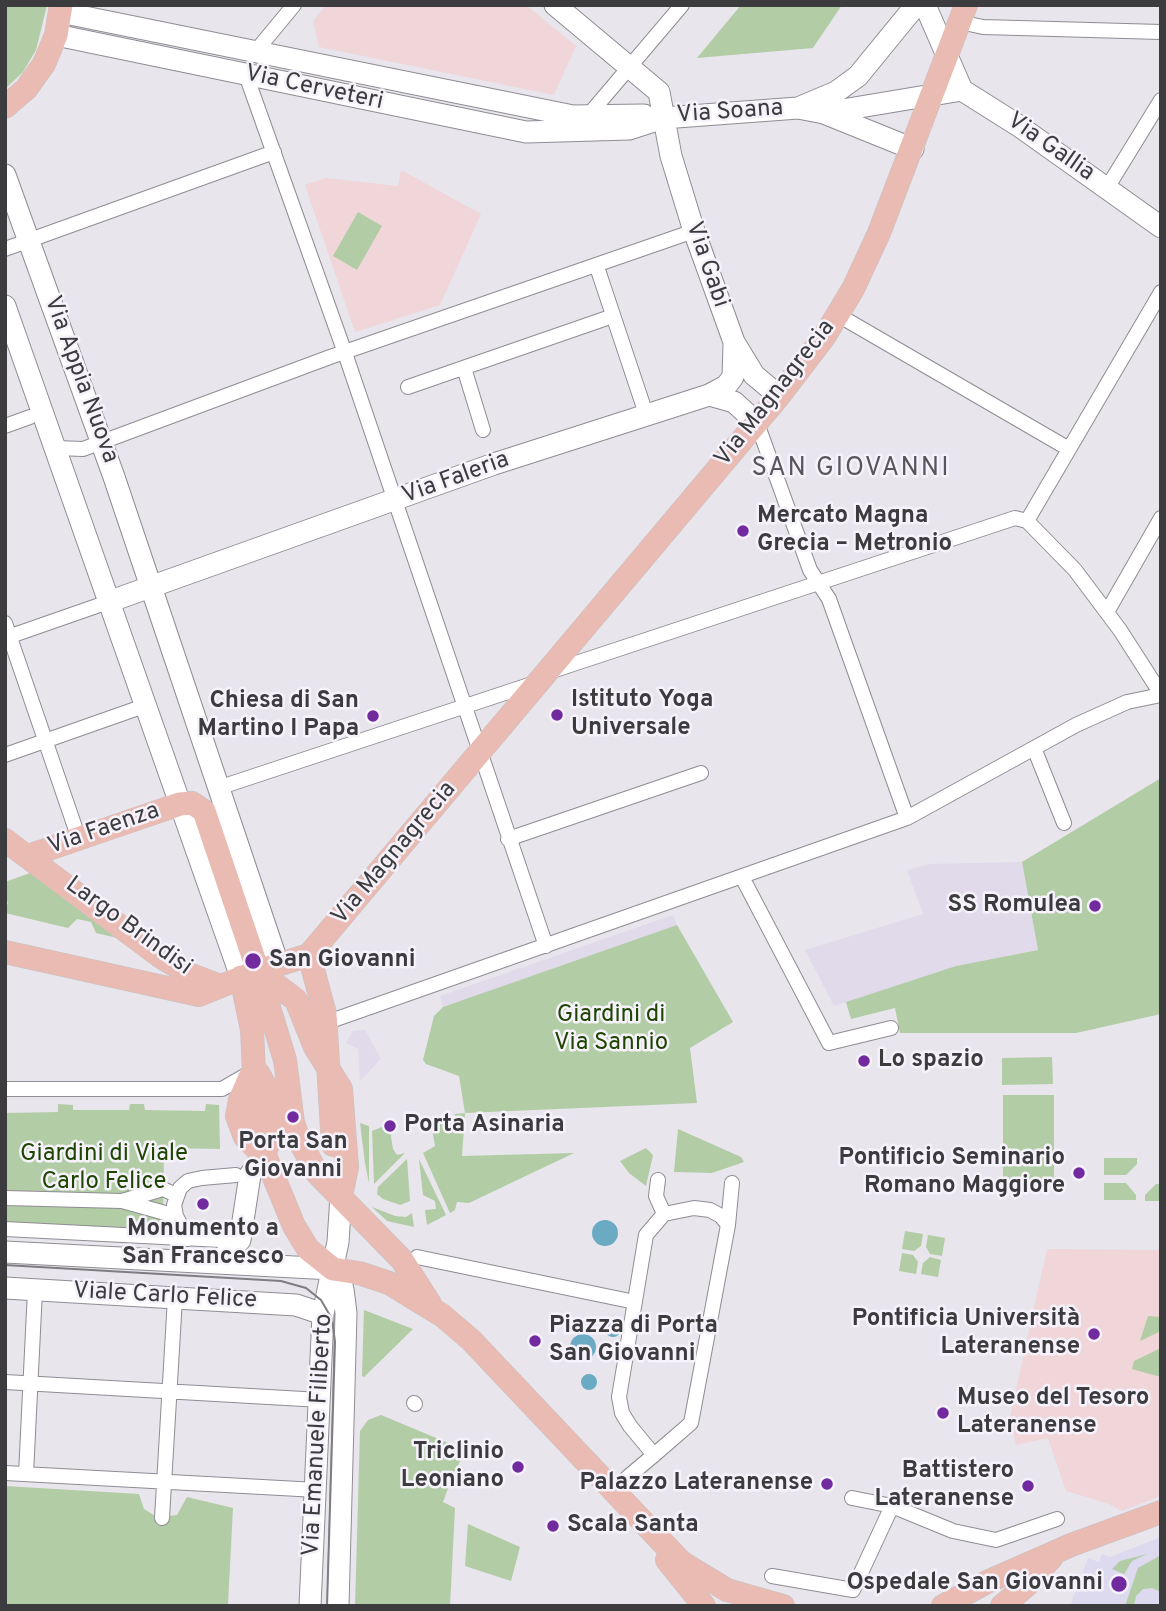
<!DOCTYPE html>
<html>
<head>
<meta charset="utf-8">
<style>
  body { margin:0 }
  #map { position:relative; width:1166px; height:1611px; overflow:hidden; background:#e8e5ed; font-family:Overpass,sans-serif }
  canvas { display:block }
  .frame { position:absolute; inset:0; border:7px solid #3c3b3e; pointer-events:none }
</style>
</head>
<body>
<div id="map">
<canvas width="1166" height="1611"></canvas>
<div class="frame"></div>
</div>
<script>
const ctx = document.querySelector('canvas').getContext('2d');
ctx.lineJoin = 'round';
function fillPath(path, color) { ctx.fillStyle = color; ctx.fill(path, 'evenodd'); }
const shape = rows => new Path2D(rows.map(r => 'M' + r).join(''));
function stroke(path, color, width, dash) { ctx.strokeStyle = color; ctx.lineWidth = width; ctx.lineCap = dash ? 'butt' : 'round'; ctx.setLineDash(dash || []); ctx.stroke(path); }
function label(font, color, halo, rows, align = 'center') {
  ctx.font = font + ' Overpass,sans-serif'; ctx.lineWidth = 5; ctx.setLineDash([]); ctx.textBaseline = 'middle'; ctx.strokeStyle = halo; ctx.fillStyle = color; for (const [text, x, y, turn = 0] of rows) {
    ctx.save(); ctx.translate(x, y); ctx.rotate((+turn || 0) * Math.PI / 180); ctx.textAlign = isNaN(turn) ? turn : align; if (halo) ctx.strokeText(text, 0, 0); ctx.fillText(text, 0, 0); ctx.restore();
  }
}
fillPath(shape([
  [1022,862,1038,950,956,966,834,1006,805,950,923,914,907,870,930,864],
  [673,915,677,925,443,1007,440,996],
  [365,1030,381,1059,360,1081,358,1049,346,1043,353,1031]
]), '#e1daea');
fillPath(shape([
  [326,5,526,5,576,46,554,95,319,47,313,21],
  [401,170,481,214,440,305,355,332,305,185,326,178,398,186],
  [1047,1249,1161,1250,1161,1496,1122,1511,1109,1504,1066,1491,1048,1438,1016,1445,1010,1417]
]), '#f0d5d9');
fillPath(shape([
  [1161,1537,1161,1606,1070,1606,1088,1558,1099,1562,1102,1554,1110,1557]
]), '#ddd9ef');
fillPath(shape([
  [5,5,47,5,36,50,23,72,5,89],
  [741,5,842,5,813,48,697,58],
  [358,212,382,226,357,270,333,256],
  [1161,778,1161,1014,1076,1033,900,1033,895,1008,851,1019,846,1002,956,966,1038,950,1022,862],
  [30,873,33,874,126,940,96,933,91,922,77,919,68,928,5,913,8,902,5,900,5,882],
  [677,925,733,1022,690,1048,697,1103,465,1113,462,1156,574,1153,469,1203,457,1202,455,1210,450,1213,423,1153,435,1146,431,1122,455,1120,455,1114,465,1113,459,1076,426,1064,423,1060,434,1016,443,1007],
  [1052,1057,1053,1084,1002,1085,1002,1058],
  [1003,1095,1054,1095,1054,1184,1003,1184],
  [58,1104,73,1105,73,1110,129,1110,130,1104,144,1104,145,1110,205,1111,206,1104,219,1105,220,1149,164,1148,163,1231,5,1222,5,1113,58,1112],
  [360,1123,369,1126,369,1183,365,1163],
  [389,1124,393,1149,397,1155,405,1153,374,1184,372,1131],
  [678,1129,741,1157,744,1162,712,1173,674,1172],
  [646,1148,653,1155,646,1186,629,1173,620,1161],
  [1104,1158,1137,1158,1137,1164,1126,1175,1104,1175],
  [407,1159,410,1201,400,1205,383,1199,377,1194,378,1187],
  [419,1159,446,1215,427,1225,425,1210,436,1209,435,1201,423,1195],
  [1104,1183,1126,1183,1136,1195,1136,1200,1104,1200],
  [1156,1184,1161,1184,1161,1201,1145,1201,1145,1195],
  [372,1207,395,1216,406,1217,412,1213,414,1227,387,1221],
  [905,1231,923,1234,921,1246,914,1251,902,1249],
  [928,1235,945,1238,942,1256,930,1254,926,1247],
  [902,1253,913,1255,918,1262,916,1274,899,1271],
  [930,1257,941,1260,938,1277,921,1274,923,1263],
  [364,1310,413,1329,364,1377,362,1376],
  [1148,1316,1161,1317,1161,1331,1140,1341],
  [1161,1348,1161,1377,1132,1369,1134,1361],
  [381,1415,465,1450,456,1470,447,1476,449,1486,443,1502,455,1508,450,1606,355,1606,360,1431,368,1420],
  [5,1486,139,1494,144,1509,157,1517,177,1515,187,1497,233,1508,228,1604,5,1606],
  [468,1524,520,1547,511,1581,465,1566],
  [1147,1554,1132,1561,1124,1574,1112,1569,1120,1561],
  [1161,1555,1161,1592,1152,1588,1143,1589,1136,1596,1134,1606,1125,1606,1138,1568]
]), '#b2cca5');
fillPath(shape([
  '592 1233a13 13 0 1 1 26 0a13 13 0 1 1-26 0Z',
  '605 1329a8 8 0 1 1 16 0a8 8 0 1 1-16 0Z',
  '570 1347a13 13 0 1 1 26 0a13 13 0 1 1-26 0Z',
  '581 1382a8 8 0 1 1 16 0a8 8 0 1 1-16 0Z'
]), '#6baac3');
const street = shape([
  [960,22,983,27,1161,32],
  [256,51,294,5],
  [246,75,345,353,546,946],
  [587,117,682,5],
  [1107,188,1161,100],
  [5,249,274,152],
  [597,267,646,414],
  [838,315,1069,449],
  [464,368,483,430],
  [408,387,613,316],
  [757,423,810,570,829,599,907,818],
  [5,426,30,417],
  [56,448,83,449,330,357,694,231],
  [1027,521,1161,292],
  [1107,612,1161,518],
  [5,623,79,839],
  [5,638,111,601],
  [549,672,1015,518,1027,521,1075,570,1120,630,1161,694],
  [1034,748,1064,823],
  [5,755,147,705],
  [221,787,535,683],
  [508,839,701,773],
  [742,877,829,1043,891,1028],
  [325,1023,907,818,1076,725,1127,702,1161,695],
  [5,1089,222,1089,248,1074],
  [658,1180,656,1196,664,1214],
  [5,1198,122,1201,176,1216],
  [122,1201,163,1189,176,1195],
  [728,1225,732,1183],
  [5,1229,221,1240,232,1244],
  [188,1239,176,1216,174,1205,180,1188,188,1181,202,1178,236,1175],
  [417,1257,635,1302],
  [5,1382,321,1400],
  [414,1403,415,1404],
  [5,1473,317,1490],
  [26,1474,35,1290],
  [626,1479,629,1476,654,1455,691,1423,728,1225,721,1216,710,1210,694,1208,664,1214,646,1235,619,1397,622,1413,630,1426,654,1455],
  [852,1498,892,1506,953,1531,996,1540,1057,1519],
  [162,1518,175,1298],
  [772,1576,853,1590,892,1506]
]);
const secondary = shape([
  [555,5,659,92,671,156,694,231,734,342,754,375,779,396],
  [925,5,962,90],
  [60,12,573,116,644,115],
  [56,35,526,132,629,129,663,118,798,108,824,113,913,149],
  [798,108,836,92,858,76,916,5],
  [824,113,962,90,1019,126,1161,227],
  [5,175,114,477,278,964],
  [5,306,241,977],
  [709,395,726,386,733,377,734,344],
  [111,601,494,464,709,395,734,402,757,423],
  [5,1252,333,1269],
  [218,1262,240,1240,250,1175,264,1154],
  [333,1269,343,1289,346,1313,338,1606],
  [5,1288,296,1305,323,1314],
  [310,1606,323,1314,338,1242,341,1196]
]);
const primary = shape([
  [5,107,26,89,44,64,56,35,61,5],
  [5,840,161,957,191,975,220,986],
  [28,856,180,804,192,803,204,811,258,971,285,1060,293,1123,300,1142,317,1173,402,1260,430,1304],
  [5,952,199,995,258,971,309,955],
  [309,955,779,396,824,337,853,289,879,233,966,5],
  [309,955,325,1014,333,1145],
  [258,971,296,1000,315,1047,341,1089,347,1167,341,1196],
  [241,977,252,1030,257,1136,294,1226,308,1249,333,1269,359,1273,389,1283,443,1316,471,1340,681,1562,727,1590,783,1606],
  [258,1073,267,1089,272,1110,272,1136,264,1154],
  [250,1077,240,1100,237,1116,245,1137,259,1151],
  [667,1560,704,1606],
  [943,1606,987,1582,1071,1545,1161,1512],
  [1002,1606,1027,1585,1052,1557]
]);
stroke(street, '#8f8c94', 16);
stroke(secondary, '#8f8c94', 23);
stroke(primary, '#c4c4c5', 24);
stroke(street, '#fff', 14);
stroke(secondary, '#fff', 21);
stroke(primary, '#e9bbb2', 23);
stroke(shape([
  [5,1265,281,1281,306,1288,321,1300,332,1319,335,1342,327,1606]
]), '#7e7d82', 2);
for (const [x, y, r, color] of [
  [743,531,7,"#722b9e"],
  [557,715,7,"#722b9e"],
  [373,716,7,"#722b9e"],
  [1095,906,7,"#722b9e"],
  [253,961,9,"#722b9e"],
  [864,1061,7,"#722b9e"],
  [293,1117,7,"#722b9e"],
  [390,1126,7,"#722b9e"],
  [1079,1173,7,"#722b9e"],
  [203,1204,7,"#722b9e"],
  [1094,1334,7,"#722b9e"],
  [535,1341,7,"#722b9e"],
  [943,1413,7,"#722b9e"],
  [518,1467,7,"#722b9e"],
  [827,1484,7,"#722b9e"],
  [1028,1486,7,"#722b9e"],
  [553,1526,7,"#722b9e"],
  [1119,1584,9,"#722b9e"]
]) { const dot = new Path2D(); dot.arc(x, y, r, 0, 2 * Math.PI); ctx.fillStyle = color; ctx.fill(dot); stroke(dot, '#f5f2fb', 2.5); }
label('24px', '#3c3b3e', '#f5f2fb', [
  ["Via Cerveteri",314,89,12],
  ["Via Soana",730,113,-4],
  ["Via Gallia",1050,148,35],
  ["Via Gabi",706,265,71],
  ["Via Appia Nuova",80,380,70],
  ["Via Magnagrecia",776,394,-52],
  ["Via Faleria",456,479,-20],
  ["Via Faenza",104,830,-19],
  ["Via Magnagrecia",395,854,-50],
  ["Largo Brindisi",128,927,36],
  ["Viale Carlo Felice",165,1297,3],
  ["Via Emanuele Filiberto",319,1435,-87]
]);
label('bold 24px', '#3c3b3e', '#f5f2fb', [
  ["Mercato Magna",757,517],
  ["Grecia – Metronio",757,545],
  ["Istituto Yoga",571,701],
  ["Universale",571,729],
  ["Chiesa di San",359,702,"right"],
  ["Martino I Papa",359,730,"right"],
  ["SS Romulea",1081,906,"right"],
  ["San Giovanni",269,961],
  ["Lo spazio",878,1061],
  ["Porta Asinaria",404,1126],
  ["Porta San",293,1143,"center"],
  ["Giovanni",293,1171,"center"],
  ["Pontificio Seminario",1065,1159,"right"],
  ["Romano Maggiore",1065,1187,"right"],
  ["Monumento a",203,1230,"center"],
  ["San Francesco",203,1258,"center"],
  ["Pontificia Università",1080,1320,"right"],
  ["Lateranense",1080,1348,"right"],
  ["Piazza di Porta",549,1327],
  ["San Giovanni",549,1355],
  ["Museo del Tesoro",957,1399],
  ["Lateranense",957,1427],
  ["Triclinio",504,1453,"right"],
  ["Leoniano",504,1481,"right"],
  ["Battistero",1014,1472,"right"],
  ["Lateranense",1014,1500,"right"],
  ["Palazzo Lateranense",813,1484,"right"],
  ["Scala Santa",567,1526],
  ["Ospedale San Giovanni",1103,1584,"right"]
], 'left');
label('24px', '#1f4500', '#f5f2fb', [
  ["Giardini di",611,1016],
  ["Via Sannio",611,1044],
  ["Giardini di Viale",104,1155],
  ["Carlo Felice",104,1183]
]);
ctx.letterSpacing = '2px';
label('26px', '#58555c', '#f5f2fb', [
  ["SAN GIOVANNI",851,470]
]);
ctx.letterSpacing = '0px';
</script>
</body>
</html>
